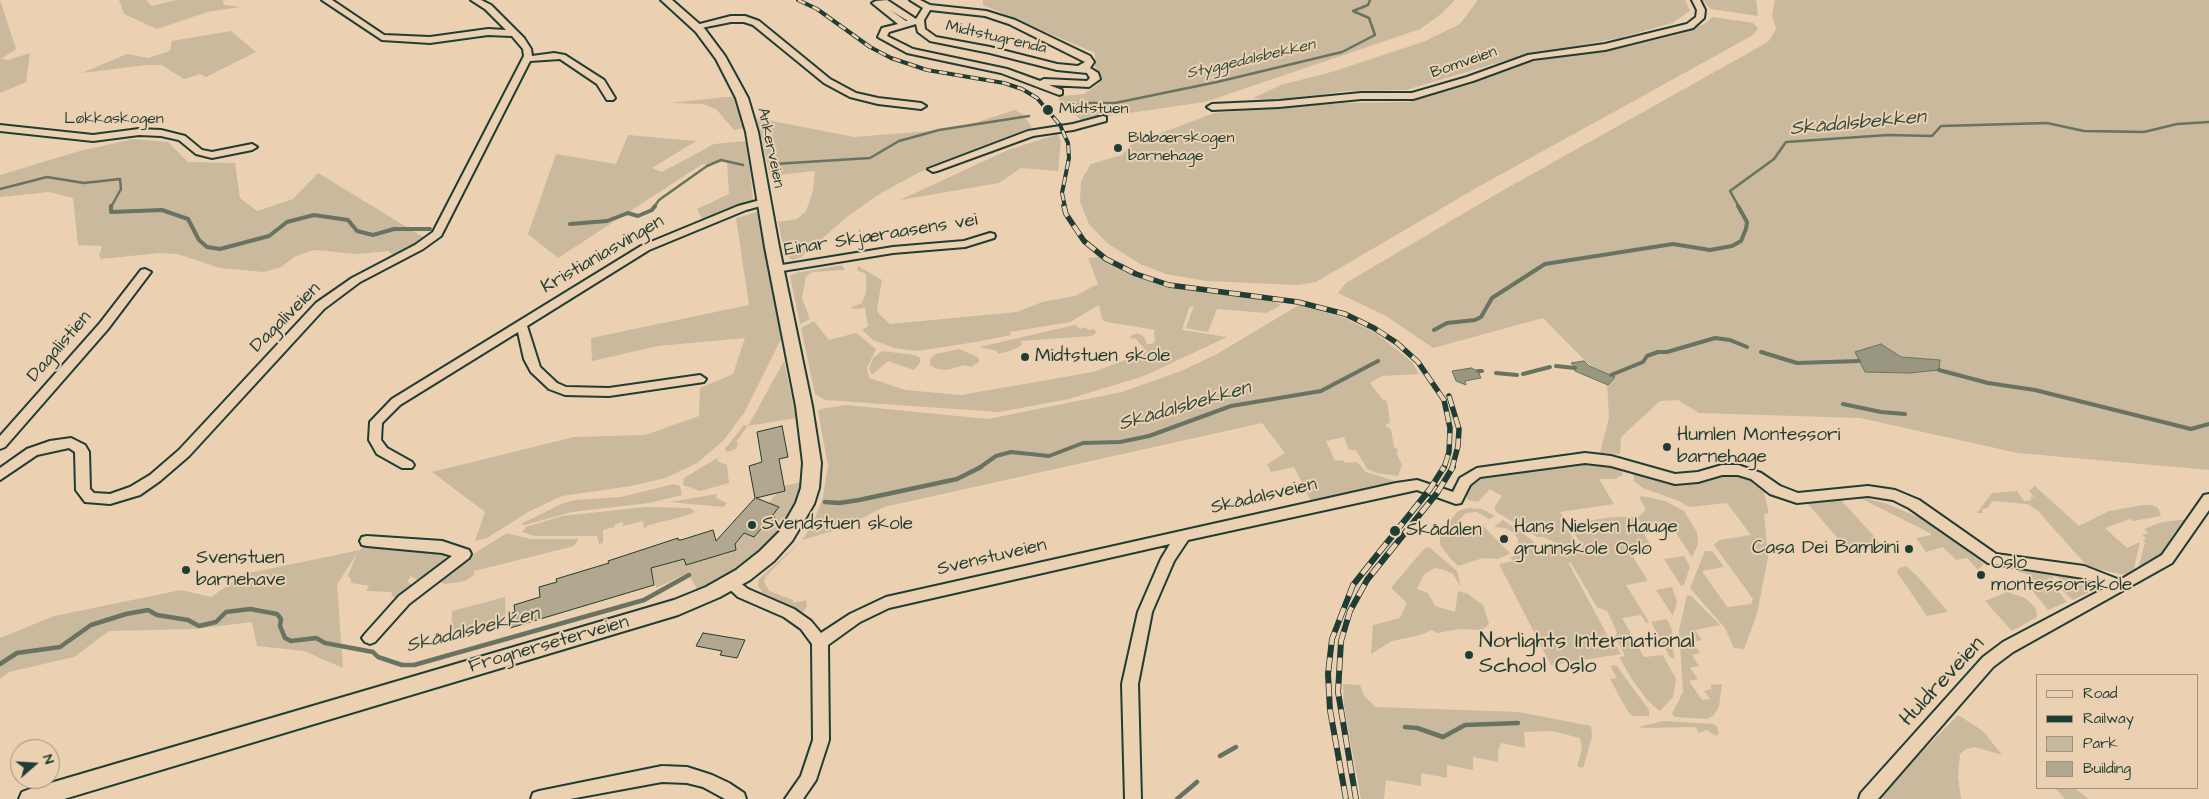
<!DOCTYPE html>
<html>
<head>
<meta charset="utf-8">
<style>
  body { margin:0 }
  #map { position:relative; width:2209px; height:799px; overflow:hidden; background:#ebd1b2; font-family:"Architects Daughter",sans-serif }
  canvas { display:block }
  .legend { position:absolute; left:2036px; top:674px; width:162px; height:115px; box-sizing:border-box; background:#ebd1b2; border:1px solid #999680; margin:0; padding:6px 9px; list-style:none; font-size:15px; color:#1f3d34 }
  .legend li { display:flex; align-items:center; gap:10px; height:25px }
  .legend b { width:25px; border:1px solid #999680 }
  .north { position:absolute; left:10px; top:739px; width:50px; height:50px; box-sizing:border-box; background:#ebd1b2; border:1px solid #999680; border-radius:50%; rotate:71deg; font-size:14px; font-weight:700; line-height:20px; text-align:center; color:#1f3d34 }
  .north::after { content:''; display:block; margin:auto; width:18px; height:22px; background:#1f3d34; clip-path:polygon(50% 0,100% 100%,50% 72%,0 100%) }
</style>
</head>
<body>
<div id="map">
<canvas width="2209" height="799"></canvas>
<ul class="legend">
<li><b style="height:6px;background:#ebd1b2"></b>Road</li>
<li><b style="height:6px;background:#1f3d34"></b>Railway</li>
<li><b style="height:14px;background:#cab99d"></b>Park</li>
<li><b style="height:14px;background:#b2a78f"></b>Building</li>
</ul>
<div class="north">N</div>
</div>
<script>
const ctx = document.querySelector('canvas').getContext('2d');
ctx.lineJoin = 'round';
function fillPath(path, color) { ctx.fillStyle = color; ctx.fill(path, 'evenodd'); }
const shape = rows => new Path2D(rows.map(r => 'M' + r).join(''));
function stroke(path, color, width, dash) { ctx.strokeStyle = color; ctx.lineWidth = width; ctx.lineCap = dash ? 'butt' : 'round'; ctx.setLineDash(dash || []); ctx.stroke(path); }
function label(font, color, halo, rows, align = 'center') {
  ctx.font = font + ' "Architects Daughter",sans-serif'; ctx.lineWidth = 4; ctx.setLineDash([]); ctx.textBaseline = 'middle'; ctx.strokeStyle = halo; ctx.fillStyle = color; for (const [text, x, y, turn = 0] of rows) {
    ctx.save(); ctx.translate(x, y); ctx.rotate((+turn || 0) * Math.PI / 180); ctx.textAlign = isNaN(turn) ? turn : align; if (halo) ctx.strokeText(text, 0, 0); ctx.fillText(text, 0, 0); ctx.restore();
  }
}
fillPath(shape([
  [0,0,16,49,1,59,8,60,30,53,26,82,0,93],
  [119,0,146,0,152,6,176,0,223,0,224,5,240,7,207,12,157,29,124,14],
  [983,0,1455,0,1441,14,1420,29,1205,102,1081,120,1058,99,1063,96,1084,94,1098,84,1101,76,1095,67,1095,53,983,5],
  [1478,0,1685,0,1690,11,1672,23,1619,38,1517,57,1406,90,1347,91,1272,101,1253,98,1281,85,1331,72,1423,42,1460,24],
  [1702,0,1756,0,1758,16,1711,9],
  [1775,0,2209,0,2209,470,2018,453,1860,418,1699,413,1678,400,1660,401,1621,437,1620,454,1600,453,1609,418,1607,383,1543,318,1433,348,1386,316,1338,293,1346,283,1493,196,1768,42,1776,29,1772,15],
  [1881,344,1901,357,1939,360,1939,370,1909,373,1865,372],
  [1713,17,1753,23,1758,28,1753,35,1478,187,1316,282,1298,285,1206,281,1166,274,1140,264,1107,243,1089,224,1080,202,1081,181,1091,164,1122,155,1132,144,1214,113,1342,103,1408,102,1469,85,1530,62,1566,55,1617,49,1680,34,1704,24],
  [231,31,256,52,206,77,200,74,184,79,162,65,146,65,82,73,127,54,148,58,170,51,172,41],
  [725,97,735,97,744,128,734,130,716,109,703,104,671,103],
  [1015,110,1022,114,1032,127,918,173,881,193,848,216,801,257,793,260,785,255,778,222,797,219,806,211,813,191,815,171,770,176,757,118,854,137,955,129],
  [1058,134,1061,141,1058,171,1021,168,999,183,900,200,1008,150],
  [628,135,696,141,652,168,662,172,714,144,747,141,753,200,702,219,697,209,729,194,727,161,701,165,558,258,528,234,556,154,616,164],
  [133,139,168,142,188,162,235,163,240,198,257,211,293,199,318,173,428,240,394,256,388,251,357,254,315,250,296,256,281,267,264,272,220,268,177,254,160,253,101,259,99,256,102,246,78,245,73,198,49,192,0,197,0,175,76,152],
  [757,212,781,339,744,413,724,440,697,463,665,478,631,486,562,496,530,511,487,538,475,541,485,512,432,472,574,437,645,435,699,416,700,388,733,374,745,338,658,346,592,361,591,338,749,305,736,218],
  [1099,257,1125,272,1164,286,1274,301,1281,305,1266,313,1217,309,1208,332,1186,328,1194,305,1189,308,1182,330,1227,337,1144,376,1069,399,999,412,825,400,815,394,801,328,814,321,829,340,856,333,876,349,867,368,869,378,905,390,961,395,1093,372,1147,352,1135,338,1131,339,1130,336,1138,333,1144,337,1147,344,1152,344,1155,341,1154,331,1156,330,1106,322,1102,319,1099,305,1070,322,1010,332,1011,335,976,342,918,351,894,348,873,340,862,330,868,326,865,308,852,309,852,307,862,303,866,292,866,274,857,270,858,266,882,280,877,309,879,314,890,324,1017,312,1042,302,1075,296,1098,284,1088,258],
  [842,265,845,270,813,272,806,276,802,298,810,319,800,324,790,276,796,273],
  [1299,305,1342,317,1376,333,1412,362,1419,374,1382,376,1370,383,1382,399,1387,401,1390,422,1385,426,1391,429,1394,447,1398,450,1397,454,1402,465,1398,476,1377,473,1367,469,1356,450,1349,450,1344,437,1326,441,1335,461,1343,460,1345,463,1357,462,1366,472,1395,481,1396,484,1311,501,1294,467,1271,472,1267,464,1285,453,1262,423,884,507,843,528,802,540,766,576,764,582,769,591,793,600,793,603,806,600,807,606,803,612,763,593,758,586,759,579,802,540,813,524,823,497,828,466,818,411,820,409,846,405,988,419,1122,392,1181,371,1217,354],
  [1075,325,1081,329,1085,327,1089,330,1093,329,1097,332,1092,336,1021,341,1022,345,1013,350,998,354,997,351,979,347],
  [959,349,978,357,979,362,971,367,965,365,947,370,937,369,930,365,930,359,936,354],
  [882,351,915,355,920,358,920,363,914,370,888,361,872,375,869,369,873,358],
  [784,361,796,418,748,426,736,442,738,443,736,449,727,452,725,449,744,425,748,426],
  [719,457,717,461,727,465,729,483,700,491,683,485,684,478],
  [1592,462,1620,467,1623,475,1615,479,1599,479,1614,504,1560,512,1563,517,1560,518,1561,522,1577,543,1574,547,1565,547,1543,537,1537,537,1495,511,1495,506,1502,496,1490,489,1478,502,1468,500,1466,496,1471,485,1476,479,1485,476],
  [1637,472,1668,484,1684,484,1725,473,1748,476,1778,495,1764,493,1769,513,1764,514,1768,557,1757,614,1744,649,1734,648,1725,628,1690,588,1705,551,1712,551,1724,567,1702,571,1727,607,1751,604,1753,599,1714,545,1719,540,1751,535,1727,503,1689,507,1679,501,1643,488,1634,481,1633,474],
  [801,482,796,503,782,527,764,548,743,566,698,591,688,573,656,588,651,569,684,559,686,565,736,550,735,544,744,533,754,537,775,517,772,516,779,507,769,503,777,493,785,491,784,486],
  [674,484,680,486,682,495,649,503,572,512,525,525,521,524,561,504,575,500,621,497],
  [2035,486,2079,526,2109,511,2143,505,2153,505,2158,508,2161,516,2133,521,2130,519,2105,528,2127,548,2140,542,2133,573,2125,575,2088,567,2037,510,2027,504,1992,501,1988,508,1982,509,1983,513,1977,513,1992,493,2017,491,2024,501,2032,500,2030,497,2034,497,2029,491],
  [717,494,716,498,727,503,723,507,670,502],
  [1639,497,1643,496,1665,501,1684,511,1697,532,1698,544,1692,557,1672,527,1665,526,1662,522,1641,525,1638,517,1646,510],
  [1858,497,1885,503,1930,522,1957,539,1955,541,1984,564,1978,570,1967,558,1956,560,1943,547,1926,552,1916,538,1932,535,1930,533],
  [1840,499,1883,546,1850,552,1807,503],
  [646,507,690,508,695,512,685,516,649,525,644,529,643,521,623,526,623,522,615,524,615,527,603,530,603,543,599,544,597,536,535,536,522,532,526,527,562,516],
  [1468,508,1482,509,1495,516,1489,519,1477,512,1466,513,1457,522,1460,530,1462,532,1481,524,1510,553,1507,555,1498,559,1483,558,1458,566,1450,558,1440,545,1440,533,1458,511],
  [1613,517,1634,517,1654,551,1631,554,1648,581,1626,585,1649,622,1646,623,1641,615,1622,618,1644,657,1663,655,1676,679,1673,697,1660,711,1648,701,1631,678,1619,657,1625,656,1615,636,1617,632,1607,611,1597,607,1571,563,1568,562,1612,644,1615,644,1621,654,1551,665,1499,564,1514,561,1510,558,1521,552,1518,549,1518,539,1513,532,1505,528,1494,527,1503,520,1531,539,1540,550,1548,548,1544,543,1546,543,1571,551,1578,551,1583,547,1571,528,1572,523],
  [2189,519,2174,533,2161,555,2147,561,2147,564,2138,569,2145,543,2143,540,2146,538,2142,535,2148,533,2144,529,2162,522],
  [507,533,530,539,579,539,574,546,474,571,474,575,465,581,445,584,438,581,449,569],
  [364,545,446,553,447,555,444,562,419,581,411,576,407,582,415,585,400,596,394,597,391,596,392,592,366,591,369,586,351,583,351,579,348,576,357,554,337,584,343,668,304,651,257,646,252,622,195,629,109,631,74,657,9,672,0,679,0,638,54,616,181,590,211,597,244,574,360,550],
  [1429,547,1457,571,1461,587,1453,574,1444,570,1435,568,1424,574,1417,589,1428,593,1435,606,1455,612,1458,591,1468,594,1483,605,1489,624,1482,630,1459,629,1437,633,1432,630,1420,635,1392,641,1371,654,1373,625,1400,618,1407,603,1391,588,1417,557,1425,548],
  [1684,556,1690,567,1684,585,1681,586,1664,559],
  [1906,566,1919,578,1948,612,1927,616,1897,572,1898,569],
  [2017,568,2072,575,2078,585,2084,585,2088,593,2072,600,2060,588,2066,586,2064,582,2057,577,2052,576,2053,579,2047,577,2067,602,2048,610,2023,579,2031,579,2028,574,2019,572],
  [1672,587,1677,602,1673,616,1656,590],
  [2007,592,2025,598,2036,608,2037,617,2012,631,1985,601],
  [1687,595,1691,596,1720,625,1695,630,1702,640,1693,642,1700,653,1692,655,1699,666,1690,668,1698,679,1689,681,1702,700,1710,699,1704,691,1712,689,1710,685,1722,684,1719,707,1713,716,1707,719,1675,717,1672,714,1683,692,1679,630],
  [505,597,506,626,451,641,452,611],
  [1667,619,1672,630,1674,659,1670,657,1651,622],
  [1616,665,1649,710,1649,716,1633,716,1628,712,1610,679,1617,678,1610,666],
  [1343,684,1360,685,1364,696,1376,707,1519,712,1591,726,1592,737,1583,768,1577,766,1582,749,1580,738,1551,731,1524,732,1525,748,1501,743,1498,750,1498,762,1473,757,1473,770,1447,765,1447,778,1421,773,1421,786,1386,780,1384,799,1361,799,1344,706],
  [1958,715,1983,731,2002,755,1975,747,1966,749,1960,754,1958,777,1961,799,1876,799],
  [1663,721,1713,724,1717,726,1719,733,1716,736,1707,730,1699,733,1695,727,1643,728,1639,727],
  [2055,788,2074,788,2089,799,2065,799]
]), '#cab99d');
const water = shape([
  [1881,344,1901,357,1940,360,1939,370,1909,373,1865,372,1855,352,1881,344],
  [1584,361,1589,366,1615,377,1608,385,1575,371,1575,367,1571,363,1584,361],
  [1471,368,1478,371,1481,378,1465,381,1466,385,1456,381,1452,371,1471,368]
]);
fillPath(water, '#9a9780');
stroke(water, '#697362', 1);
stroke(shape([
  [1072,108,1084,103,1115,103,1217,82,1342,52,1375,35,1369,18,1353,11,1368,5,1370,0],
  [774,164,870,158,899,141,939,130,1029,116],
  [0,189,47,177,84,183,120,179,121,189,111,207],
  [654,207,659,200,707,166,721,160,743,165],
  [1739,207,1730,191,1774,159,1786,142,1888,135,1932,136,1941,126,2047,123,2084,131,2144,132,2177,124,2209,122]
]), '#697362', 2.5);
stroke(shape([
  [111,206,111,212,162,210,188,219,199,240,207,247,220,249,269,236,287,222,314,215,348,220,357,231,373,235,394,229,430,229],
  [570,224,607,221,628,213,638,216,652,210,655,206],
  [1434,330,1447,323,1475,320,1481,317,1492,298,1545,264,1673,244,1710,250,1732,246,1741,241,1746,229,1747,222,1738,206],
  [1761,352,1797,363,1859,361],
  [1556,366,1575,368],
  [1939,370,1988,383,2035,390,2191,429,2209,424],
  [1478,371,1482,371],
  [1496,373,1517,375],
  [1523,374,1550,367],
  [1611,375,1643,362,1647,356,1658,352,1667,352,1715,338,1730,340,1747,347],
  [1843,404,1881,412,1905,414],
  [979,468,996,456,1011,452,1049,456,1083,443,1120,442,1149,436,1231,406,1321,391,1378,361]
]), '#697362', 4);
stroke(shape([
  [825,502,839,503,859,500,957,479,981,467],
  [0,664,17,653,60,647,91,625,126,614,148,610,157,615,188,620,199,626,216,622,226,612,250,609,277,614,281,619,280,626,285,638,291,641,316,638,325,643,373,652,378,657,402,665,414,665,644,600,689,575],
  [1405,727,1417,728,1443,737,1465,725,1518,723],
  [1220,756,1236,747],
  [1177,799,1197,782]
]), '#697362', 4.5);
const building = shape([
  [782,426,788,457,779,459,785,491,756,498,779,507,772,516,775,517,765,529,762,528,754,537,744,533,735,544,736,550,686,565,684,559,651,568,654,585,510,628,509,614,515,612,514,605,540,597,539,587,557,582,556,579,609,563,608,561,678,538,678,540,681,540,713,530,716,541,755,498,749,466,762,462,757,432,782,426],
  [703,633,745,640,737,658,720,655,722,651,696,646,703,633]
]);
fillPath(building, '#b2a78f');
stroke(building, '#1f3d34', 1);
const minor = shape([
  [322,0,332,0,384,35,430,37,488,29,506,30,485,9,471,0,481,0,491,5,524,38,531,49,532,56,554,53,565,55,604,80,615,98,613,100,607,100,597,84,560,59,530,61,441,236,423,249,360,282,324,309,189,456,160,481,140,495,110,504,85,502,76,490,75,452,69,448,37,455,0,480,0,468,27,449,50,441,71,438,85,445,89,452,90,489,94,493,110,494,130,487,150,475,179,450,316,303,352,278,415,245,433,232,524,56,523,49,512,36,488,35,430,43,382,40,322,0],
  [887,0,916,19,923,8,910,0,920,0,930,5,986,11,1015,20,1090,56,1094,62,1090,68,1098,73,1100,79,1089,87,1049,85,1062,90,1062,94,1059,95,1001,73,907,53,878,37,882,28,898,24,872,3,876,1,887,0],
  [890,10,908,21,906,21,890,10],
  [930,10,985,16,1009,24,1085,62,1078,66,1057,64,990,47,936,37,925,29,924,20,930,10],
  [916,24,918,32,930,41,990,53,1057,70,1087,73,1090,78,1087,81,1044,79,1040,81,1007,69,913,49,887,36,889,32,916,24],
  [1692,0,1700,0,1705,10,1704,18,1693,28,1605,50,1533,59,1473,81,1413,99,1361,99,1279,107,1212,110,1207,107,1212,104,1279,101,1361,93,1412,93,1467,77,1528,55,1605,44,1687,24,1696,17,1697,10,1692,0],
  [731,16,745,16,759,21,830,79,856,93,878,98,921,103,926,106,921,109,878,104,850,97,824,83,753,25,744,22,731,22,696,29,692,26,731,16],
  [1103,116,1106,117,1106,121,1073,130,1033,136,937,171,933,172,928,169,1028,131,1073,124,1103,116],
  [0,125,93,135,139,129,161,130,185,136,202,150,212,152,252,144,257,147,252,150,212,158,196,154,179,140,161,136,139,135,93,141,0,131,0,125],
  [764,199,768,200,768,204,746,210,649,250,527,326,540,367,557,383,566,387,609,388,700,375,706,379,704,382,609,396,565,395,549,389,531,372,524,359,518,332,400,405,382,423,381,440,387,448,412,462,414,465,412,468,402,468,377,454,369,440,370,422,392,399,641,246,738,206,764,199],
  [990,233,994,234,995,236,994,238,965,247,893,253,776,272,770,269,776,266,893,247,964,241,990,233],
  [145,269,151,272,108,329,5,447,0,449,0,436,100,323,141,270,145,269],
  [1585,453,1611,456,1675,474,1698,472,1722,465,1738,465,1761,473,1780,486,1798,493,1868,486,1895,490,1919,500,1996,554,2084,566,2120,580,2162,555,2204,495,2209,494,2209,510,2172,563,2013,652,1993,667,1878,799,1859,799,1861,793,1983,657,2003,642,2107,587,2083,578,1988,563,1909,508,1893,500,1868,496,1797,503,1770,494,1751,479,1738,475,1722,475,1698,482,1675,484,1611,466,1585,463,1480,477,1470,485,1461,503,1456,504,1417,490,1188,540,1174,561,1152,612,1138,684,1141,799,1125,799,1122,684,1138,612,1161,559,1170,544,889,608,860,622,828,645,829,740,816,780,803,799,785,799,801,776,813,740,812,644,801,629,784,617,738,597,723,583,725,579,730,577,735,579,748,589,794,609,811,621,821,633,850,614,886,597,1396,483,1417,480,1453,492,1460,478,1477,468,1585,453],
  [367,536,442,541,469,550,471,554,469,558,409,604,375,642,370,644,365,642,362,638,365,634,399,596,452,556,442,553,367,546,362,545,360,541,362,537,367,536],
  [662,766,687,767,712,775,729,783,744,793,746,799,725,799,703,787,687,783,662,782,570,799,531,799,533,793,539,791,662,766]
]);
const major = shape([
  [661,0,672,0,704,28,725,56,748,98,758,132,779,247,812,406,821,463,819,488,814,504,792,541,774,561,750,580,720,597,678,615,64,799,19,799,22,792,30,789,674,600,706,587,736,570,760,551,780,531,796,503,801,488,803,463,796,406,765,247,746,132,736,98,716,59,696,32,661,0]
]);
stroke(minor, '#1f3d34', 4);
stroke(major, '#1f3d34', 4);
fillPath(minor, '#ebd1b2');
fillPath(major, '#ebd1b2');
const railFar2 = shape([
  [798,0,817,9,870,47,891,58,927,70,1004,83,1022,89,1037,98,1060,125,1068,143,1069,158,1062,193,1065,207]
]);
const railFar1 = shape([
  [1064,206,1066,214,1084,241,1106,259,1136,274,1169,285,1298,302,1345,314,1374,328,1397,343,1418,362,1444,400,1450,428,1449,452,1444,468],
  [1449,396,1459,429,1458,446,1452,468]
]);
const rail = shape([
  [1346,799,1330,710,1328,674,1332,639,1353,585,1430,489,1444,467],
  [1356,799,1338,692,1341,641,1350,611,1367,580,1437,493,1453,467]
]);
stroke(railFar2, '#1f3d34', 4);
stroke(railFar1, '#1f3d34', 5.5);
stroke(rail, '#1f3d34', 6);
stroke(railFar2, '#ebd1b2', 2.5, [8]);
stroke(railFar1, '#ebd1b2', 4, [11]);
stroke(rail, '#ebd1b2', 4.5, [13]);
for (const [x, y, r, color] of [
  [1048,110,6,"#1f3d34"],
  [1118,148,5,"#1f3d34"],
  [1025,357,5,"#1f3d34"],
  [1667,447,5,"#1f3d34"],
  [752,525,5,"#1f3d34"],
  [1395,531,6,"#1f3d34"],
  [1504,539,5,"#1f3d34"],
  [1909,549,5,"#1f3d34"],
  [186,570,5,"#1f3d34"],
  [1981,575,5,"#1f3d34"],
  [1469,655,5,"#1f3d34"]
]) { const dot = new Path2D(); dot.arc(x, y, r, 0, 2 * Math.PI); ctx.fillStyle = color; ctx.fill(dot); stroke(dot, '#ebd1b2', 2); }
label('16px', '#1f3d34', '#ebd1b2', [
  ["Midtstugrenda",996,38,13],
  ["Bomveien",1464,63,-19],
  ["Løkkaskogen",114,120],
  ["Ankerveien",770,148,78]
]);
label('italic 16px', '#314a3f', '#ebd1b2', [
  ["Styggedalsbekken",1251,60,-13]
]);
label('16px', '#1f3d34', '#ebd1b2', [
  ["Midtstuen",1059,110],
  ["Blåbærskogen",1128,139],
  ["barnehage",1128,157]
], 'left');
label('19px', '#1f3d34', '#ebd1b2', [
  ["Einar Skjæraasens vei",881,236,-9],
  ["Kristianiasvingen",603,255,-30],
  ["Dagaliveien",286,318,-45],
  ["Dagalistien",60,347,-49],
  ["Skådalsveien",1264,497,-13],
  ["Svenstuveien",992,558,-13],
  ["Frognerseterveien",549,645,-16]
]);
label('19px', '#1f3d34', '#ebd1b2', [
  ["Midtstuen skole",1035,357],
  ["Humlen Montessori",1677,436],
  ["barnehage",1677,458],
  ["Svendstuen skole",762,525],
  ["Hans Nielsen Hauge",1514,528],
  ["grunnskole Oslo",1514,550],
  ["Skådalen",1406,531],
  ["Casa Dei Bambini",1899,549,"right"],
  ["Svenstuen",196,559],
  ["barnehave",196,581],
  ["Oslo",1991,564],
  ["montessoriskole",1991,586]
], 'left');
label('italic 20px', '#314a3f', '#ebd1b2', [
  ["Skådalsbekken",1858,124,-5],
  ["Skådalsbekken",1185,407,-16],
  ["Skådalsbekken",473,631,-14]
]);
label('22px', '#1f3d34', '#ebd1b2', [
  ["Norlights International",1479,642],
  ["School Oslo",1479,667]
], 'left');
label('22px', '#1f3d34', '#ebd1b2', [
  ["Huldreveien",1943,682,-47]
]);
</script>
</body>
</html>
